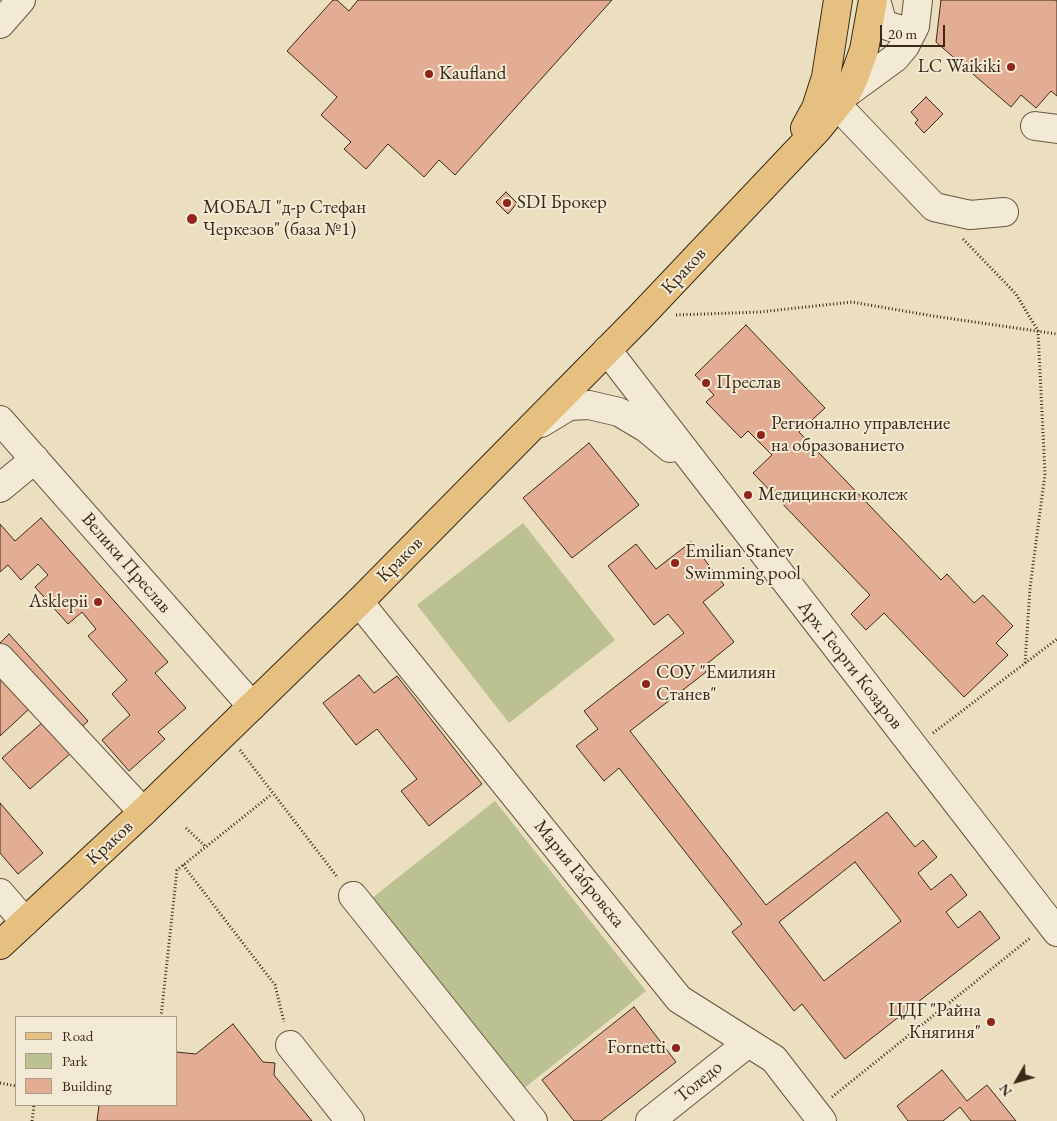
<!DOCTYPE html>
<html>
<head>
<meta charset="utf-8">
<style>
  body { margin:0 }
  #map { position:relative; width:1057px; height:1121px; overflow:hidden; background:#ebdfbf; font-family:"EB Garamond",serif }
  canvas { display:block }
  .legend { position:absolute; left:15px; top:1016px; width:162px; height:90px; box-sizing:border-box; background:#f2ead5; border:1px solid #a99d89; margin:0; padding:6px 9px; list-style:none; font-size:15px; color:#3b2917 }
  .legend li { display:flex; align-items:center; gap:10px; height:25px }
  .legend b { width:25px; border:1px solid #a99d89 }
  .north { position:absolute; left:992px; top:1056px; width:50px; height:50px; -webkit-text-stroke:4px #f2ead5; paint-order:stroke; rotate:232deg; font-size:14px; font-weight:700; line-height:20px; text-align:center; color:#3b2917 }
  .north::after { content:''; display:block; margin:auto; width:18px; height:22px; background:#3b2917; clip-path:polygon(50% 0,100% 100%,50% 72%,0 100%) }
  .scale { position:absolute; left:880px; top:25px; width:65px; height:22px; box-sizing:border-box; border:2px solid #3b2917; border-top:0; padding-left:6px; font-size:15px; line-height:18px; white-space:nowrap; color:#3b2917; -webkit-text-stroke:4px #f2ead5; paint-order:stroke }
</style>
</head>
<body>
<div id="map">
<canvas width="1057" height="1121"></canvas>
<ul class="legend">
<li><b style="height:6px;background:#e6c080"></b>Road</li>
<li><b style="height:14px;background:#bbc190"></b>Park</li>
<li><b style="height:14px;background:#e3ad93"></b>Building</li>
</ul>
<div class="north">N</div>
<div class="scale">20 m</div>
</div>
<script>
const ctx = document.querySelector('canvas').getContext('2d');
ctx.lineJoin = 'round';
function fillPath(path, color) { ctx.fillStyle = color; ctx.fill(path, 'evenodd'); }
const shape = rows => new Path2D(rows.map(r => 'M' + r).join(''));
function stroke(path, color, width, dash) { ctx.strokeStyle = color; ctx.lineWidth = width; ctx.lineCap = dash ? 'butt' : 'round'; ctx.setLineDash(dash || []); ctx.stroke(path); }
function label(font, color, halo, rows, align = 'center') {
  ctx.font = font + ' "EB Garamond",serif'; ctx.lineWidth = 4; ctx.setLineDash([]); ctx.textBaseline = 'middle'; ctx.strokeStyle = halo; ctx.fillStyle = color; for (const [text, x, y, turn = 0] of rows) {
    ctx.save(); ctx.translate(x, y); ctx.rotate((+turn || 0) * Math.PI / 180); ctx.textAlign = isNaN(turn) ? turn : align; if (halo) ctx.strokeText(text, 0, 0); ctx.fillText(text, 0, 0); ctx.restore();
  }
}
fillPath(shape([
  [523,523,615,640,509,723,417,605],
  [495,801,646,991,518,1093,367,902]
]), '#bbc190');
const building = shape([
  [333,0,337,0,349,11,358,0,612,0,455,175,439,160,424,177,388,144,366,169,344,149,351,142,321,115,337,97,287,51,333,0],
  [941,0,1055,0,1057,1,1057,96,1051,91,1036,108,1021,95,1011,107,936,42,941,0],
  [926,97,943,114,924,133,915,123,918,120,911,112,926,97],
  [506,192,517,203,508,214,496,202,506,192],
  [746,325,825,408,799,432,941,580,947,574,974,603,983,595,1013,626,996,643,1008,655,964,697,884,613,866,630,851,614,870,595,753,473,772,455,748,431,741,438,706,402,714,395,695,375,746,325],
  [589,443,639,505,572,558,523,498,589,443],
  [41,518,168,662,155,673,186,708,158,732,165,739,129,771,102,740,130,715,112,694,127,680,88,636,96,629,82,612,68,624,35,587,48,575,38,564,21,580,8,565,0,572,0,524,15,541,41,518],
  [691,542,724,585,703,602,734,642,703,667,706,672,630,731,766,905,887,812,915,847,923,840,937,857,918,873,931,890,951,874,967,895,946,912,958,928,980,911,1000,938,845,1059,802,1004,794,1011,732,932,742,924,619,768,604,781,576,746,598,729,584,711,684,633,668,614,654,625,608,566,636,544,656,569,691,542],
  [855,862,901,921,824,981,779,922,855,862],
  [9,634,88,721,74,734,0,653,0,643,9,634],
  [359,675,374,693,397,676,482,784,429,826,401,791,417,779,377,729,356,745,323,703,359,675],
  [0,678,30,708,0,736,0,678],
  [43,722,71,753,30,789,2,758,43,722],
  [0,803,43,853,18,874,0,853,0,803],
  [634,1007,676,1062,601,1121,574,1121,542,1080,634,1007],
  [233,1024,263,1062,275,1063,274,1075,312,1121,97,1121,99,1105,176,1105,176,1052,196,1054,233,1024],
  [942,1070,967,1101,987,1085,1016,1121,971,1121,960,1107,943,1121,908,1121,897,1106,942,1070]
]);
fillPath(building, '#e3ad93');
stroke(building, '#3b2917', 1);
const minor = shape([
  [876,0,882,21,888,26,905,31,915,26],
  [0,24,21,0],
  [847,93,895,58,905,46,915,26,918,0],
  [837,105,934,207,970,215,1004,212],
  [1035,126,1057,129],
  [607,350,1057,932],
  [0,420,252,706],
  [541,423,569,406,589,405,619,412,646,428,670,448],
  [0,488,35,459],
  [359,602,679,999,774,1059,822,1121],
  [0,658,143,812],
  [0,893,25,922],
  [353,896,533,1121],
  [290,1045,350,1121],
  [650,1121,748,1043]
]);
const major = shape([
  [805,128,816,108,826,77,838,0],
  [0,945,143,812,359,602,640,317,817,130,847,93,854,78,864,50,873,0]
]);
stroke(minor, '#675641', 30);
stroke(major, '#3b2917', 30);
stroke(shape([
  [963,239,1016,294,1038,331,1045,474,1030,588,1025,664],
  [676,315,760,312,852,302,933,316,1057,334],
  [933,733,1057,639],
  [240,750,338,878],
  [186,828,206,847],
  [183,865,275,985,284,1022],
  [161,1017,177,870,272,794],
  [0,1083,16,1086],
  [832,1097,1030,938],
  [32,1121,34,1105]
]), '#3b2917', 3, [1, 2.5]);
stroke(minor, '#f2ead5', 28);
stroke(major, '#e6c080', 28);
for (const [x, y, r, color] of [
  [1011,67,5,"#8f2418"],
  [429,74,5,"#8f2418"],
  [507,203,5,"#8f2418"],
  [192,219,6,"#8f2418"],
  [706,383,5,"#8f2418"],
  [761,435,5,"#8f2418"],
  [748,495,5,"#8f2418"],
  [675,563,5,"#8f2418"],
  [98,602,5,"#8f2418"],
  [646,684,5,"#8f2418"],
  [991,1022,5,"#8f2418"],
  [676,1048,5,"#8f2418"]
]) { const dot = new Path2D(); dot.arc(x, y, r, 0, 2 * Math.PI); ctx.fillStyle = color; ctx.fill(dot); stroke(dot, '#f2ead5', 2); }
label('19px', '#3b2917', '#f2ead5', [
  ["LC Waikiki",1001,67,"right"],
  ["Kaufland",439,74],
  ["SDI Брокер",517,203],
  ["МОБАЛ \"д-р Стефан",203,208],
  ["Черкезов\" (база №1)",203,230],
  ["Преслав",716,383],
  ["Регионално управление",771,424],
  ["на образованието",771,446],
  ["Медицински колеж",758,495],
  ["Emilian Stanev",685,552],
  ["Swimming pool",685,574],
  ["Asklepii",88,602,"right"],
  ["СОУ \"Емилиян",656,673],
  ["Станев\"",656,695],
  ["ЦДГ \"Райна",981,1011,"right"],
  ["Княгиня\"",981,1033,"right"],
  ["Fornetti",666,1048,"right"]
], 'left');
label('19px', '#3b2917', '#f2ead5', [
  ["Краков",684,271,-47],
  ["Краков",400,560,-45],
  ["Велики Преслав",126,563,49],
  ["Арх. Георги Козаров",850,665,52],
  ["Краков",110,843,-43],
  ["Мария Габровска",579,874,51],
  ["Толедо",699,1082,-39]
]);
</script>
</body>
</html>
